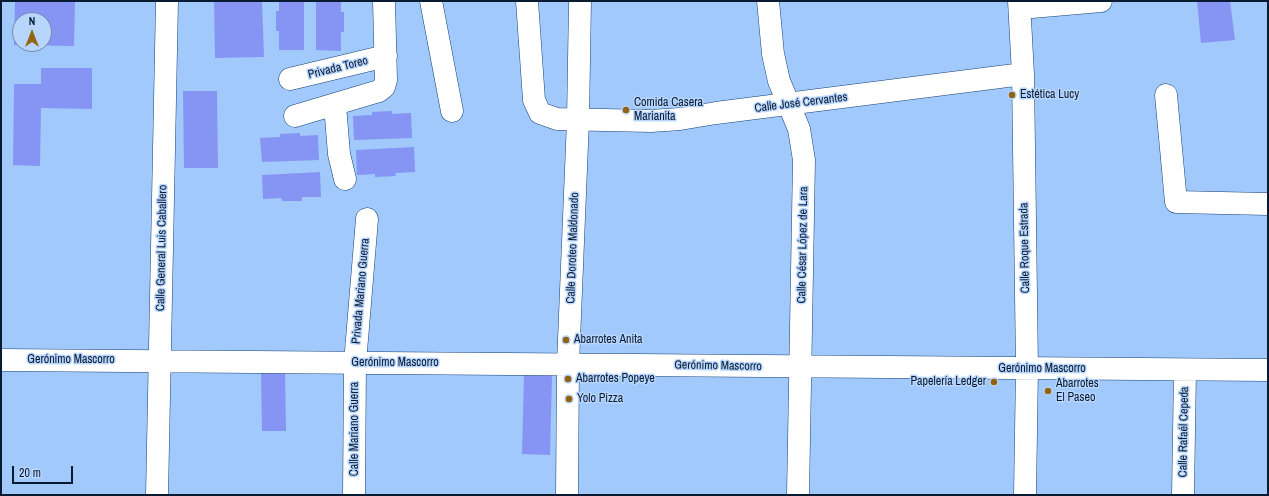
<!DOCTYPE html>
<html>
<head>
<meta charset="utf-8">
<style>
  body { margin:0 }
  #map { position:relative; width:1269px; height:496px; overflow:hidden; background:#a1c9fc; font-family:"Archivo Narrow",sans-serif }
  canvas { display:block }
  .frame { position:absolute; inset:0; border:2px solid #091b33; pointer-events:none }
  .north { position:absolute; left:12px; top:12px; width:40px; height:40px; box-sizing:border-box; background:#b8d5fc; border:1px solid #728bac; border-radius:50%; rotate:0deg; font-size:11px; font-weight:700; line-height:16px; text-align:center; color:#091b33 }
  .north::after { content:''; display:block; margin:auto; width:14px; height:18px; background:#926410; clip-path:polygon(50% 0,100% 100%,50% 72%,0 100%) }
  .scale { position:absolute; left:12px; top:466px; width:61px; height:18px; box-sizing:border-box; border:2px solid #091b33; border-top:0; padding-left:5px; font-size:12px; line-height:14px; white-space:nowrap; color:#091b33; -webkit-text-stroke:3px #b8d5fc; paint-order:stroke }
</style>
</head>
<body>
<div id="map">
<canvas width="1269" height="496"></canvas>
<div class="frame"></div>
<div class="north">N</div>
<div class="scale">20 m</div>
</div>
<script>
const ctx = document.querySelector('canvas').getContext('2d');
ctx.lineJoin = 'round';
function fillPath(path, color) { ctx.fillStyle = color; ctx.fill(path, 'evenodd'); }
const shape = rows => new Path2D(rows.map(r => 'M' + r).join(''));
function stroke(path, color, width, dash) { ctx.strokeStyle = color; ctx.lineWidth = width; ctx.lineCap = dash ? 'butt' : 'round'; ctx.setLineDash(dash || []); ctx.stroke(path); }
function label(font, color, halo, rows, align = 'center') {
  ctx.font = font + ' "Archivo Narrow",sans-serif'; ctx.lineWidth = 3; ctx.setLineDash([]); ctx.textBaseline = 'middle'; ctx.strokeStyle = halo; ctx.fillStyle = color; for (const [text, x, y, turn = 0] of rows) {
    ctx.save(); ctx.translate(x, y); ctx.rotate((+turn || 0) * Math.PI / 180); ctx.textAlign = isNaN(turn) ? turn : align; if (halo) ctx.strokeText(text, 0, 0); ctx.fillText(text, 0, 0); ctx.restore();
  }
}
fillPath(shape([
  [15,1,75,1,74,46,23,45,23,44,44,44,44,20,20,20,20,45,14,45],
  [214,1,262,1,264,57,215,58],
  [279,1,304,1,304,50,279,50,279,31,276,31,276,11,279,11],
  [316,1,341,1,341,12,344,12,344,32,341,32,341,51,316,50],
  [1197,1,1230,1,1235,40,1201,43],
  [41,68,92,68,92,109,41,108,40,166,13,165,14,84,41,84],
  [183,91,217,91,218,168,184,168],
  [392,111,392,114,411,113,412,138,354,140,353,116,372,115,372,112],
  [300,133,300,136,318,135,319,160,262,162,260,138,280,137,280,134],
  [414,147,415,172,395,173,396,176,375,177,375,174,357,175,356,150],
  [320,172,321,197,302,197,302,201,282,201,281,198,263,199,262,175],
  [261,373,285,373,286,431,262,431],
  [524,374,552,375,550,455,522,454]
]), '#8694f3');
const minor = shape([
  [431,1,452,111],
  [527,1,534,100,540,113,557,119,651,121,680,119,716,113,1023,74],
  [768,1,773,54,779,81,799,129,804,160,798,495],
  [1019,1,1023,74,1027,368,1025,495],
  [1020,8,1101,1],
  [290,79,386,56],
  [1166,95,1176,202,1268,204],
  [335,105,339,154,345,179],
  [295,116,379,91,384,87,386,80,384,1],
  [1,360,1268,370],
  [157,495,167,1],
  [354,495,355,363,367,219],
  [567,495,568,364,578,120,580,1],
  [1183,495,1185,370]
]);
stroke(minor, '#144178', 23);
stroke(minor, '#fff', 22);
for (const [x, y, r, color] of [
  [1012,95,4,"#926410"],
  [626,110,4,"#926410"],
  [566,340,4,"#926410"],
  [568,379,4,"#926410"],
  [994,382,4,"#926410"],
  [1048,391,4,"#926410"],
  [569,399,4,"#926410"]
]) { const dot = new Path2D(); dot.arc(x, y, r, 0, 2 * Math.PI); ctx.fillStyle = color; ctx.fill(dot); stroke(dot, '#b8d5fc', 1.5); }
label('12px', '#091b33', '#b8d5fc', [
  ["Privada Toreo",338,68,-14],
  ["Calle José Cervantes",801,103,-7],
  ["Calle César López de Lara",803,245,-89],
  ["Calle General Luis Caballero",162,248,-89],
  ["Calle Doroteo Maldonado",573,248,-88],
  ["Calle Roque Estrada",1025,248,-91],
  ["Privada Mariano Guerra",361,291,-85],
  ["Gerónimo Mascorro",71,360],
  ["Gerónimo Mascorro",395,363],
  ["Gerónimo Mascorro",718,366,1],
  ["Gerónimo Mascorro",1042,369],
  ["Calle Mariano Guerra",355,429,-90],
  ["Calle Rafaél Cepeda",1184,432,-89]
]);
label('12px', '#091b33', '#b8d5fc', [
  ["Estética Lucy",1020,95],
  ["Comida Casera",634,103],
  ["Marianita",634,117],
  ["Abarrotes Anita",574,340],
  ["Abarrotes Popeye",576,379],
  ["Papelería Ledger",986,382,"right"],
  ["Abarrotes",1056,384],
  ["El Paseo",1056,398],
  ["Yolo Pizza",577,399]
], 'left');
</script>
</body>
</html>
